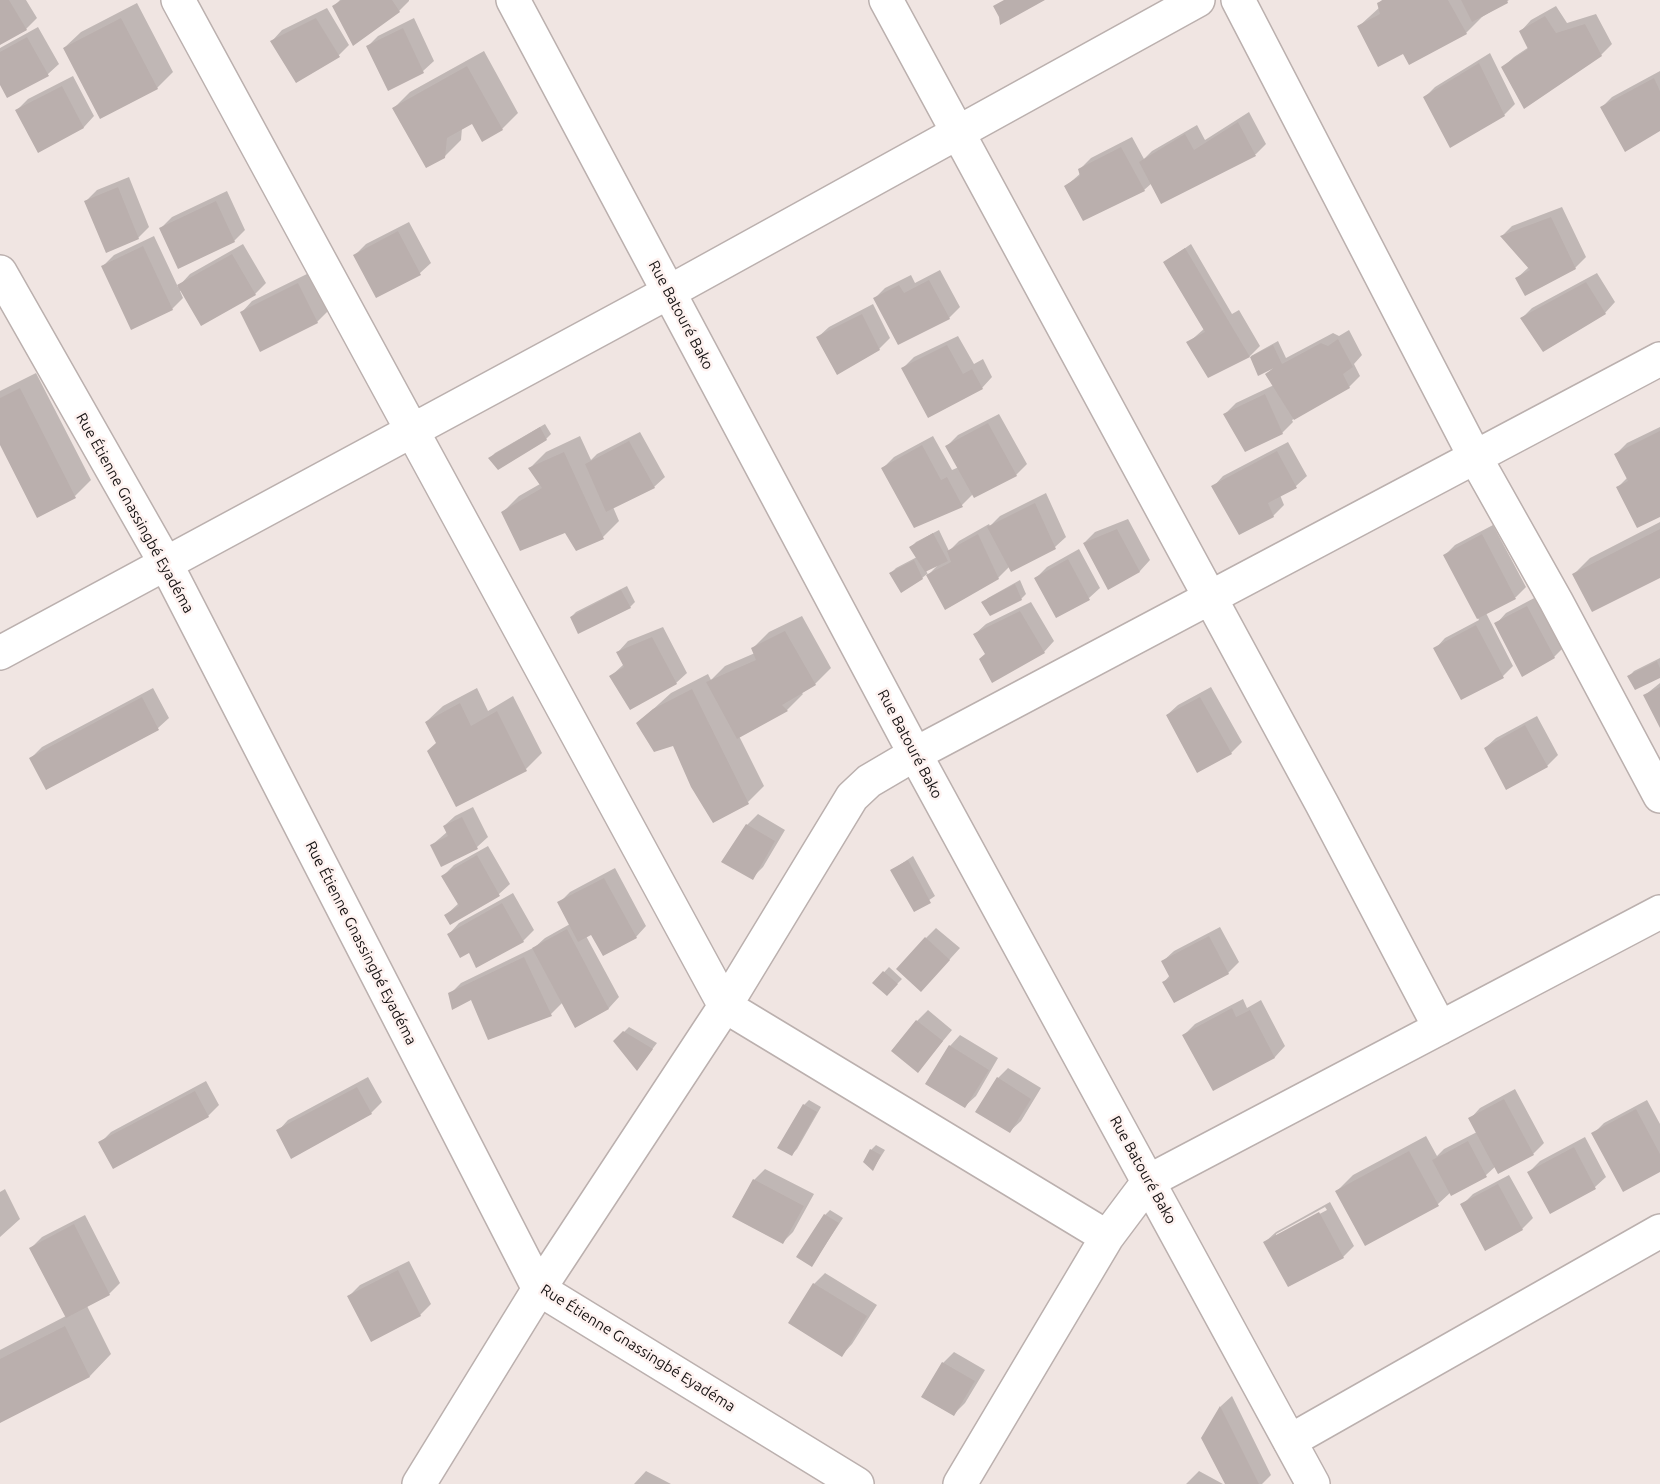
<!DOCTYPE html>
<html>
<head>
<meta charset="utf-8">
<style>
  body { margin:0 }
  canvas { display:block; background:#f0e5e2 }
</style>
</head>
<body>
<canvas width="1660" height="1484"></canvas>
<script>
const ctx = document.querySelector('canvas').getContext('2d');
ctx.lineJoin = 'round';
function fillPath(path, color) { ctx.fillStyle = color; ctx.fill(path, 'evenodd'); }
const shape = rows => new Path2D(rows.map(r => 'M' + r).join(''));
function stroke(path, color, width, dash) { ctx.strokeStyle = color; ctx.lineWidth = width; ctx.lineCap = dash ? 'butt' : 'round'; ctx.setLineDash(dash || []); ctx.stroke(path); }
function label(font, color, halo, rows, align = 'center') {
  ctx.font = font + ' Ubuntu,sans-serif'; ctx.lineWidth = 5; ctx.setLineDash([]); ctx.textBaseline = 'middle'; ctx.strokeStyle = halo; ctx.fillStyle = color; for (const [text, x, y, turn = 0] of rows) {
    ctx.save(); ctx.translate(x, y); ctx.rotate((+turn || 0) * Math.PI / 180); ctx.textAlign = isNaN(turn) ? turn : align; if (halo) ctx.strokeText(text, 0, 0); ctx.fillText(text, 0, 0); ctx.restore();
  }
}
fillPath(shape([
  [0,0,26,0,37,18,26,29,0,44],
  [340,0,409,0,409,1,399,11,334,6],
  [1382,0,1509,0,1482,17,1466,33,1404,51,1358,27,1380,7,1379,3],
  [137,3,173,72,157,88,64,48,81,32],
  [1556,6,1567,23,1596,14,1612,44,1601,55,1503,67,1514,57,1529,47,1521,31,1531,20],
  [327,8,349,45,339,55,272,41,282,30],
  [414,18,434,61,423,71,367,47,378,36],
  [38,27,59,64,48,74,0,82,0,48],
  [484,51,518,113,502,129,473,122,462,128,461,140,444,157,394,108,410,92],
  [1490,53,1515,104,1504,115,1424,98,1435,87],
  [1660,71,1660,129,1601,108,1612,97],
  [73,76,94,116,84,127,39,151,17,110,28,99],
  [1249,112,1266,144,1256,154,1162,202,1152,183,1144,190,1066,186,1081,173,1080,169,1091,158,1132,137,1144,159,1152,151,1197,125,1205,140],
  [129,177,149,227,138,238,86,201,97,190],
  [227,191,245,230,234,241,161,228,172,217],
  [1562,207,1586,257,1575,268,1517,278,1529,267,1502,236,1512,226],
  [409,222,431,263,420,273,376,296,355,255,366,244],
  [154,236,178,287,190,274,243,244,266,283,255,294,182,290,180,291,183,298,172,309,103,266,114,255],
  [1191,244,1232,314,1239,310,1260,346,1250,356,1208,376,1188,343,1205,328,1165,262],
  [940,270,960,307,949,318,875,298,885,288,911,275,915,283],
  [309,273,328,311,317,322,242,312,252,301],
  [1597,273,1615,302,1605,313,1522,318,1532,308],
  [873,304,890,338,879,349,818,337,829,327],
  [1349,330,1362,355,1354,364,1360,376,1349,387,1292,420,1293,422,1282,433,1225,414,1236,403,1274,385,1267,374,1274,367,1259,374,1251,356,1278,341,1286,358,1333,333,1339,336],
  [958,336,974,364,983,359,992,377,982,388,903,368,914,357],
  [36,373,91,480,75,496,0,442,0,391],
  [999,414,1027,464,1016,475,973,494,962,505,915,526,883,468,894,457,933,436,952,470,959,467,947,446,958,435],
  [545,424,551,434,546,439,490,458,495,453],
  [1660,427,1660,516,1618,487,1628,477,1616,454,1627,443],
  [640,432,665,477,654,487,613,507,619,521,603,537,566,531,503,512,519,496,540,484,530,468,546,452,580,436,591,460,597,454],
  [1288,442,1307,476,1296,486,1280,495,1284,505,1273,516,1213,487,1223,476],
  [1046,493,1066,537,1055,547,1010,566,998,578,945,608,927,574,922,578,891,573,896,568,917,557,911,547,916,542,939,530,949,551,959,541,989,524,990,526,1000,516],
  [939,564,928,575,926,570],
  [1128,519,1150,560,1140,571,1108,588,1084,543,1095,532],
  [1660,522,1660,576,1574,574,1590,558],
  [1493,525,1526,587,1516,597,1486,613,1513,666,1503,676,1435,649,1445,638,1479,620,1444,556,1455,545],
  [1079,549,1100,588,1089,598,1036,578,1047,567],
  [1020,580,1026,594,1021,599,983,603,988,598],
  [627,586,635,602,630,607,571,617,576,612],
  [1538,596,1565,646,1554,657,1496,624,1506,613],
  [1031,602,1054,641,1044,652,986,653,975,634,986,624],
  [802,616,831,668,815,684,801,692,803,694,787,710,739,736,764,786,748,802,674,745,638,723,671,693,708,674,711,680,725,666,755,653,753,648,769,632],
  [663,627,687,673,676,683,611,676,624,664,618,652,628,641],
  [1660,658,1660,676,1629,676,1634,671],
  [1660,683,1660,725,1645,695],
  [1211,687,1242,742,1231,753,1167,715,1178,705],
  [153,688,169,718,158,728,31,758,42,747],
  [477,688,488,711,513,696,542,753,526,769,438,743,426,722,443,706],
  [1537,716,1558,755,1547,766,1485,748,1496,738],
  [473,807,488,837,477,847,432,845,447,832,444,826,455,816],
  [758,814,785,830,763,867,752,878,747,825],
  [488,846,510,884,499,894,450,923,446,915,459,903,443,876,454,865],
  [913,856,935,896,915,910,892,870],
  [615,868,646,926,636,937,592,933,586,936,619,997,609,1008,575,1026,563,1002,551,1014,450,994,461,983,535,947,545,938,570,924,559,903,570,892],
  [513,893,534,930,523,941,469,951,449,934,459,923],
  [1220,927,1239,962,1228,973,1164,982,1170,975,1163,961,1174,951],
  [936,928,960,948,932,979,926,938],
  [889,967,902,979,887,994,874,983],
  [1243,999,1247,1008,1261,1000,1285,1046,1275,1057,1213,1089,1184,1035,1195,1024],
  [928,1010,952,1030,918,1071,917,1021],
  [629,1027,657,1043,637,1069,615,1041],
  [960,1035,998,1058,976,1096,965,1106,950,1046],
  [1008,1068,1041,1088,1021,1121,1010,1131,998,1078],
  [368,1077,382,1102,371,1113,278,1131,288,1120],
  [206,1081,219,1105,208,1116,100,1143,111,1132],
  [1515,1089,1544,1143,1533,1154,1496,1166,1486,1175,1452,1194,1451,1192,1438,1204,1337,1191,1353,1175,1426,1136,1437,1156,1444,1149,1477,1132,1470,1119,1480,1108],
  [809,1100,821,1107,797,1149,792,1154,804,1105],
  [1647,1100,1660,1124,1660,1170,1593,1134,1604,1123],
  [1585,1137,1606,1177,1595,1187,1550,1212,1529,1172,1540,1161],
  [876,1145,885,1150,873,1169,871,1150],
  [765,1169,814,1194,793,1232,783,1242,734,1217,754,1180],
  [1509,1175,1533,1218,1522,1229,1462,1205,1473,1194],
  [5,1189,20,1219,0,1237,0,1192],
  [1330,1202,1354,1246,1343,1257,1265,1242,1276,1232],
  [1325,1207,1327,1210,1276,1237,1276,1234],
  [830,1210,843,1218,812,1265,825,1215],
  [85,1215,120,1283,109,1294,87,1306,111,1354,90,1376,0,1421,0,1350,66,1316,31,1248,42,1237],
  [409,1261,431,1304,420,1315,349,1296,360,1285],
  [825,1273,877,1305,852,1344,842,1355,814,1284],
  [954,1352,985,1370,965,1403,954,1414,943,1363],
  [1232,1396,1271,1475,1262,1484,1226,1484,1203,1438,1221,1406],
  [646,1471,671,1484,634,1484],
  [1199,1471,1223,1484,1186,1484]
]), '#0003');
fillPath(shape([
  [0,0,9,0,27,30,0,45],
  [342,0,392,0,400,12,353,46,332,6],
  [1004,0,1045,0,1000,25,999,17,993,6],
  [1383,0,1448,0,1467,34,1409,65,1403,54,1378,67,1357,26,1380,14,1377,3],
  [1461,0,1507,0,1508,3,1472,22],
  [1545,16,1556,33,1585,24,1602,56,1524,109,1501,67,1528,49,1519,31],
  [121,18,158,89,100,119,63,48],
  [316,18,340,57,296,83,270,41],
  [403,28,424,73,388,91,366,46],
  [27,37,49,76,7,98,0,85,0,52],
  [1479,63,1505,116,1450,148,1423,97],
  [467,66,503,130,482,142,472,124,447,138,445,158,426,168,392,108],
  [1654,78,1660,91,1660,131,1625,152,1600,107],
  [62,86,84,128,38,153,15,110],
  [1238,122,1256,156,1161,204,1139,162,1185,134,1194,150],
  [1121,147,1145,191,1083,221,1064,186,1080,176,1078,169],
  [118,187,139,239,106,253,84,201],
  [216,201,235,242,178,269,159,228],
  [1551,217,1576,269,1525,296,1515,278,1530,270,1500,236],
  [398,231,421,275,376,298,353,255],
  [143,246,173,310,131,330,101,266],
  [1185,248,1250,357,1208,378,1186,342,1205,332,1163,262],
  [232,254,256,295,201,326,177,285],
  [929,280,950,319,898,345,873,298,899,285,904,293],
  [1586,282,1606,314,1543,352,1520,318],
  [298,283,318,323,260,352,240,312],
  [862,314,880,350,837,375,816,337],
  [1338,339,1353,367,1343,374,1350,388,1294,420,1265,374,1274,368,1258,376,1250,357,1273,345,1282,364,1321,343,1328,346],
  [947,345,963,374,972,369,983,389,928,418,901,368],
  [20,388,76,498,37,518,0,445,0,398],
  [1265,394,1283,434,1245,452,1223,414],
  [988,423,1017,476,974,498,945,446],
  [540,427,547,440,498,470,488,458],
  [1660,431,1660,517,1637,528,1616,487,1628,481,1614,454],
  [629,441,655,488,606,512,585,464],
  [922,445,941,480,947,477,963,507,914,528,881,468],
  [1277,451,1297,488,1268,503,1274,517,1239,535,1211,486],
  [564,452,604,539,576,551,565,533,520,551,501,512,542,488,528,468],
  [1035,503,1056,549,1011,572,987,527],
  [1117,529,1140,572,1108,590,1083,543],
  [1660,529,1660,578,1592,612,1572,574],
  [933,533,948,561,925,572,909,547],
  [978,534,999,579,945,610,926,575,951,562,947,551],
  [1482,534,1516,599,1477,619,1443,555],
  [1068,559,1090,600,1056,618,1034,578],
  [914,560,923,579,901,593,889,573],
  [1015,584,1022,600,990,616,981,602],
  [621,590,631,608,578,634,570,617],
  [1527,606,1555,658,1522,677,1494,623],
  [1020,611,1045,653,992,683,979,659,985,654,973,634],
  [1476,625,1504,678,1461,700,1433,648],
  [785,631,816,685,782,705,788,711,737,739,706,682,756,660,751,648],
  [652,637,677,684,630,710,609,676,624,667,616,652],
  [1657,661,1660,668,1660,678,1635,690,1627,676],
  [1660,687,1660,728,1643,695],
  [692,689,749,804,713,823,691,787,673,746,654,752,636,723,653,709],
  [142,697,159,730,46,790,29,758],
  [1200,697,1232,754,1197,773,1166,715],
  [460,703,471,726,497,711,527,771,456,807,427,751,436,743,425,722],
  [1525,725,1548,767,1506,790,1484,748],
  [462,817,478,849,441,867,430,845,448,836,443,826],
  [746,824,775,841,753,880,721,862],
  [477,855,500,896,450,925,444,915,459,906,441,876],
  [908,860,931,903,914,912,890,870],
  [604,878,637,938,603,956,591,935,578,942,557,902],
  [502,903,524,942,476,968,469,953,460,958,447,934],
  [567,929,609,1009,575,1028,532,948],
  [1209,936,1229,974,1174,1003,1162,982,1170,978,1161,961],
  [925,937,950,960,921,992,896,969],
  [524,957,552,1016,488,1040,471,1000,452,1010,448,993],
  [883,971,898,984,887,996,872,983],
  [1232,1008,1236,1017,1250,1010,1275,1058,1213,1091,1182,1035],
  [916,1020,943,1041,918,1073,891,1051],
  [623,1031,653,1049,637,1071,613,1041],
  [949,1045,989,1070,965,1108,925,1084],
  [997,1077,1031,1099,1010,1133,975,1112],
  [357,1087,372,1114,291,1159,276,1130],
  [195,1091,209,1117,113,1169,98,1142],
  [1504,1099,1534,1155,1498,1174,1468,1118],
  [803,1104,817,1112,792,1156,777,1148],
  [1636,1109,1660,1154,1660,1172,1623,1192,1591,1133],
  [1468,1141,1487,1177,1451,1196,1432,1160],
  [1574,1147,1596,1189,1550,1214,1527,1172],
  [870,1149,881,1155,873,1171,863,1162],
  [1409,1151,1439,1206,1365,1246,1335,1191],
  [753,1179,804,1206,783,1244,732,1217],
  [1498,1184,1523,1230,1485,1251,1460,1204],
  [1319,1212,1344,1258,1288,1287,1263,1242],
  [824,1214,839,1223,812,1267,796,1257],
  [74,1224,110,1295,66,1318,29,1248],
  [398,1270,421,1316,371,1342,347,1296],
  [813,1283,867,1316,842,1357,788,1323],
  [65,1326,90,1377,0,1423,0,1359],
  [942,1362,975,1381,954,1416,921,1397],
  [1220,1406,1259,1484,1225,1484,1201,1438]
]), '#baafad');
const minor = shape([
  [178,0,725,1006,1107,1237],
  [886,0,1322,804,1440,1028],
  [1238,0,1475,457,1556,601,1660,796],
  [0,272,166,564,539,1289,857,1484],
  [0,653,669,292,1198,0],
  [1290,1441,1660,1231],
  [419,1484,539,1289,725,1006,852,797,869,781,915,754,1660,359],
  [960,1484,1107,1237,1149,1181,1660,912]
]);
const major = shape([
  [513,0,915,754,1313,1484]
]);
stroke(minor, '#bbb0ae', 36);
stroke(major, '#bbb0ae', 36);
stroke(minor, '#fff', 33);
stroke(major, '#fff', 33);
label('15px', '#171313', '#fef2f0', [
  ["Rue Batouré Bako",681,315,62],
  ["Rue Étienne Gnassingbé Eyadéma",135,513,61],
  ["Rue Batouré Bako",910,744,62],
  ["Rue Étienne Gnassingbé Eyadéma",361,943,63],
  ["Rue Batouré Bako",1143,1170,61],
  ["Rue Étienne Gnassingbé Eyadéma",638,1348,32]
]);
</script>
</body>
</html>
